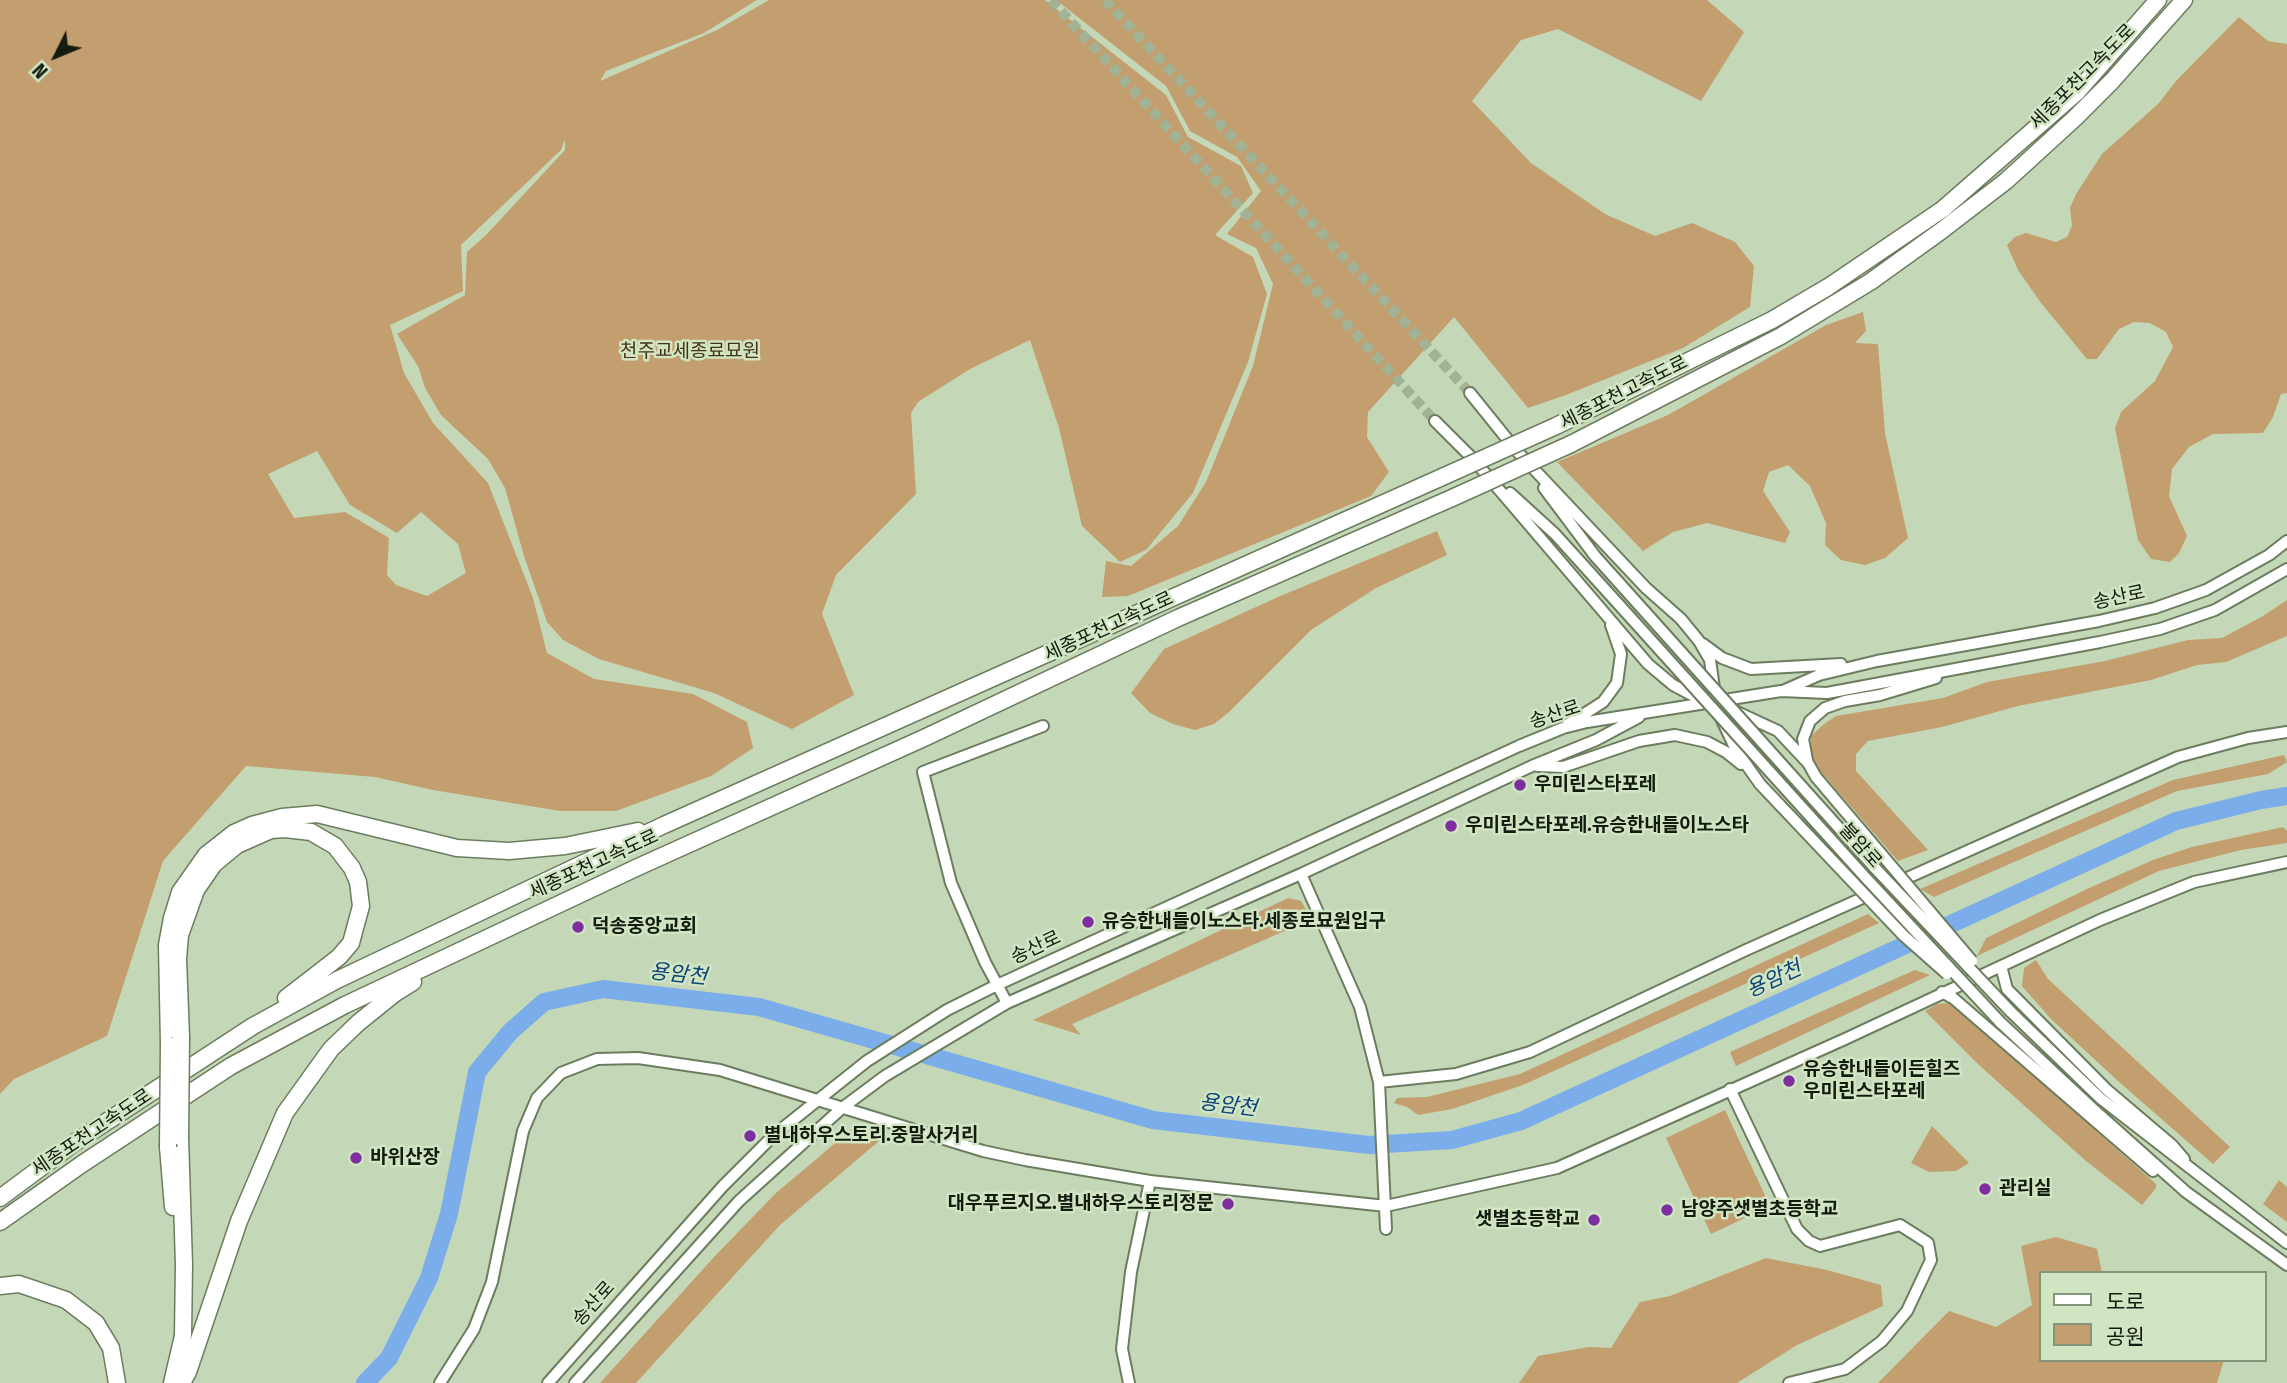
<!DOCTYPE html>
<html>
<head>
<meta charset="utf-8">
<style>
  body { margin:0 }
  #map { position:relative; width:2287px; height:1383px; overflow:hidden; background:#c4d8b7; font-family:"Fira Sans Condensed","Noto Sans KR",sans-serif }
  canvas { display:block }
  .legend { position:absolute; left:2039px; top:1271px; width:228px; height:91px; box-sizing:border-box; background:#d1e5c3; border:2px solid #85947b; margin:0; padding:9px 12px; list-style:none; font-size:21px; color:#141b0f }
  .legend li { display:flex; align-items:center; gap:14px; height:35px }
  .legend b { width:35px; border:2px solid #85947b }
  .north { position:absolute; left:21px; top:21px; width:70px; height:70px; -webkit-text-stroke:5px #d1e5c3; paint-order:stroke; rotate:227deg; font-size:19px; font-weight:700; line-height:28px; text-align:center; color:#141b0f }
  .north::after { content:''; display:block; margin:auto; width:24px; height:32px; background:#141b0f; clip-path:polygon(50% 0,100% 100%,50% 72%,0 100%) }
</style>
</head>
<body>
<div id="map">
<canvas width="2287" height="1383"></canvas>
<ul class="legend">
<li><b style="height:9px;background:#fff"></b>도로</li>
<li><b style="height:19px;background:#c39e6f"></b>공원</li>
</ul>
<div class="north">N</div>
</div>
<script>
const ctx = document.querySelector('canvas').getContext('2d');
ctx.lineJoin = 'round';
function fillPath(path, color) { ctx.fillStyle = color; ctx.fill(path, 'evenodd'); }
const shape = rows => new Path2D(rows.map(r => 'M' + r).join(''));
function stroke(path, color, width, dash) { ctx.strokeStyle = color; ctx.lineWidth = width; ctx.lineCap = dash ? 'butt' : 'round'; ctx.setLineDash(dash || []); ctx.stroke(path); }
function label(font, color, halo, rows, align = 'center') {
  ctx.font = font + ' "Fira Sans Condensed","Noto Sans KR",sans-serif'; ctx.lineWidth = 5; ctx.setLineDash([]); ctx.textBaseline = 'middle'; ctx.strokeStyle = halo; ctx.fillStyle = color; for (const [text, x, y, turn = 0] of rows) {
    ctx.save(); ctx.translate(x, y); ctx.rotate((+turn || 0) * Math.PI / 180); ctx.textAlign = isNaN(turn) ? turn : align; if (halo) ctx.strokeText(text, 0, 0); ctx.fillText(text, 0, 0); ctx.restore();
  }
}
fillPath(shape([
  [0,0,757,0,704,33,606,71,600,81,717,30,769,0,1045,0,1166,95,1188,137,1241,166,1253,193,1215,235,1253,257,1267,294,1248,362,1193,493,1146,550,1120,562,1082,526,1059,428,1030,340,970,369,918,402,911,413,916,494,836,575,822,614,854,695,792,729,714,693,599,659,563,640,547,622,524,556,505,488,488,459,441,415,425,388,418,366,397,334,465,295,467,252,486,235,565,150,565,139,561,150,461,245,463,291,390,325,404,373,433,423,488,483,533,598,547,653,594,679,693,694,747,722,753,748,711,776,616,811,560,811,433,790,375,777,246,766,163,861,107,1036,14,1079,0,1094],
  [317,451,350,505,397,533,421,512,458,544,466,573,427,596,396,585,387,575,389,538,345,512,294,518,268,474],
  [1056,0,1707,0,1744,32,1701,101,1558,29,1521,40,1472,101,1531,163,1605,214,1655,236,1692,223,1735,242,1754,266,1750,307,1683,348,1566,395,1528,408,1454,317,1368,412,1367,437,1389,472,1371,496,1128,596,1102,597,1106,561,1131,566,1178,526,1206,482,1253,366,1273,284,1256,248,1227,234,1261,191,1237,157,1190,131,1166,86],
  [2239,17,2268,41,2287,44,2287,393,2281,394,2273,417,2263,433,2213,434,2189,447,2172,469,2169,496,2187,536,2179,553,2170,562,2151,559,2138,540,2115,428,2121,412,2155,381,2173,347,2166,332,2150,323,2134,322,2119,329,2097,359,2087,359,2041,303,2018,270,2007,245,2015,237,2026,233,2056,242,2067,237,2072,226,2070,208,2076,194,2102,154,2158,104,2176,81],
  [1863,312,1866,331,1855,343,1878,344,1885,433,1908,538,1885,558,1865,565,1841,560,1825,545,1826,523,1810,486,1788,465,1769,472,1763,491,1790,532,1785,543,1707,523,1673,532,1643,551,1557,462,1668,415,1826,325],
  [1437,531,1447,555,1376,588,1311,630,1229,712,1214,724,1195,730,1173,724,1150,713,1131,693,1164,649,1278,597],
  [2287,600,2287,636,2226,662,2197,665,2151,680,2018,706,1942,727,1868,741,1856,754,1856,771,1928,850,1898,861,1815,765,1811,750,1811,736,1824,724,1836,716,1943,698,1987,682,2105,661,2188,640,2222,638,2263,616],
  [2284,755,2287,762,2268,774,2177,791,1934,897,1920,889,2173,780],
  [2283,827,2287,831,2287,843,2241,850,2159,871,1977,956,1986,938,2087,889,2153,860,2192,847],
  [1288,898,1301,901,1312,919,1072,1024,1081,1035,1033,1020],
  [1868,914,1879,923,1523,1085,1452,1109,1418,1115,1407,1107,1394,1103,1397,1098,1427,1097,1520,1074],
  [2036,960,2048,979,2230,1147,2213,1164,2118,1081,2051,1019,2022,986,2024,968],
  [1915,970,1930,975,1736,1066,1730,1052],
  [1948,1003,1964,1014,2156,1184,2156,1188,2142,1205,2086,1161,1979,1065,1925,1011,1937,1004],
  [1725,1110,1770,1206,1711,1234,1666,1138],
  [1932,1126,1969,1163,1956,1171,1929,1172,1911,1163],
  [852,1129,886,1135,780,1225,636,1383,600,1383,715,1256,776,1193],
  [2279,1180,2287,1187,2287,1222,2263,1204],
  [2056,1237,2097,1249,2102,1273,2040,1273,2040,1360,2224,1360,2217,1383,1878,1383,1949,1311,1996,1327,2032,1305,2021,1246],
  [1766,1258,1827,1270,1881,1285,1883,1306,1797,1345,1737,1383,1519,1383,1538,1356,1589,1347,1611,1348,1640,1302,1670,1296]
]), '#c39e6f');
stroke(shape([
  [365,1383,389,1358,429,1278,449,1214,477,1072,510,1032,544,1002,603,989,759,1007,1153,1120,1369,1145,1452,1140,1521,1121,2176,821,2261,800,2287,796]
]), '#7aadea', 18);
stroke(shape([
  [1051,0,1435,421],
  [1105,0,1470,393]
]), '#a1b295', 10, [10, 5]);
const minor = shape([
  [1470,393,1516,450],
  [1435,421,1475,461],
  [1514,448,1646,588,1681,619,1699,641,1710,660,1715,695],
  [1472,458,1648,664,1673,685,1692,695,1707,700],
  [1544,488,1595,556],
  [1510,493,1555,534,1584,566],
  [1703,644,1722,658,1751,669,1841,664],
  [1785,690,1819,675,1877,661,2099,621,2155,608,2206,590,2269,555,2287,541],
  [1735,711,1778,731,1808,763],
  [1721,718,1736,750,1760,784],
  [1567,725,1603,702,1617,683,1621,654,1611,625],
  [1807,760,1803,739,1810,721,1825,708,1845,701,1880,695,1936,678],
  [1538,766,1563,767,1639,741,1675,735,1707,742,1726,752,1741,764],
  [1301,874,1360,1007,1379,1082,1456,1074,1530,1052,1746,950,2178,757,2248,738,2287,732],
  [2001,966,2007,989,2106,1089,2172,1145,2184,1159],
  [1942,992,1953,998,2153,1171],
  [1007,1003,985,962,951,883,923,772,1043,726],
  [2010,1011,2100,1098,2287,1243],
  [2000,1022,2092,1108,2186,1192,2287,1265],
  [1379,1082,1386,1229],
  [1730,1089,1797,1229,1809,1241,1820,1246,1900,1225,1928,1243,1931,1260,1907,1311,1882,1341,1845,1369,1789,1383],
  [440,1383,474,1329,492,1282,523,1131,537,1098,561,1073,597,1059,638,1058,720,1070,983,1151,1025,1160,1150,1181,1386,1206,1557,1168,1845,1039,2100,920,2194,882,2287,862],
  [548,1383,723,1186,774,1135,867,1061,947,1010,997,985,1519,746,1563,728,1587,722,1781,691,1827,693,2100,642,2160,629,2215,610,2287,569],
  [575,1383,739,1201,842,1108,885,1076,1007,1003,1301,874,1532,766,1596,740,1639,717],
  [1129,1383,1122,1349,1131,1272,1150,1181]
]);
const highway = shape([
  [1556,426,1772,320,1828,287,1943,209,2077,92,2158,0],
  [1571,444,1781,336,1870,282,1941,231,2006,181,2075,118,2112,81,2184,0],
  [181,1037,178,959,180,935,196,890,214,864,237,845,271,830,285,829,311,832,335,846,352,868,358,882,361,906,351,943,339,957,286,998],
  [169,1045,167,945,172,918,180,892,206,855,234,833,252,825,282,817,317,814,457,848,509,851,565,846,638,831],
  [168,1147,173,1207],
  [0,1198,74,1143,253,1026,337,980,664,825,1440,478],
  [0,1222,82,1164,231,1066,345,1005,638,867,924,738,1178,618,1452,498],
  [0,1286,19,1284,66,1300,96,1323,111,1348,117,1383],
  [172,1383,183,1336,184,1265,180,1137],
  [182,1383,188,1372,239,1221,285,1113,331,1049,358,1023,394,994,413,982]
]);
stroke(minor, '#6b7d5e', 14);
stroke(highway, '#6b7d5e', 19);
stroke(minor, '#fff', 10);
stroke(highway, '#fff', 16);
const minorBridge = shape([
  [1595,556,1874,867,2010,1011],
  [1584,566,1865,877,2000,1022],
  [1808,763,1816,777,1972,961],
  [1760,784,1903,935,1947,974]
]);
const highwayBridge = shape([
  [1440,478,1556,426],
  [1452,498,1571,444],
  [180,1137,181,1037],
  [168,1147,169,1045]
]);
stroke(minorBridge, '#6b7d5e', 14, []);
stroke(highwayBridge, '#6b7d5e', 19, []);
stroke(minorBridge, '#fff', 10);
stroke(highwayBridge, '#fff', 16);
for (const [x, y, r, color] of [
  [1520,785,7,"#7d2fa0"],
  [1451,826,7,"#7d2fa0"],
  [1088,922,7,"#7d2fa0"],
  [578,927,7,"#7d2fa0"],
  [1789,1081,7,"#7d2fa0"],
  [750,1136,7,"#7d2fa0"],
  [356,1158,7,"#7d2fa0"],
  [1985,1189,7,"#7d2fa0"],
  [1228,1204,7,"#7d2fa0"],
  [1667,1210,7,"#7d2fa0"],
  [1594,1220,7,"#7d2fa0"]
]) { const dot = new Path2D(); dot.arc(x, y, r, 0, 2 * Math.PI); ctx.fillStyle = color; ctx.fill(dot); stroke(dot, '#d1e5c3', 2.5); }
label('19px', '#141b0f', '#d1e5c3', [
  ["세종포천고속도로",2083,77,-45],
  ["세종포천고속도로",1624,393,-27],
  ["송산로",2119,598,-12],
  ["세종포천고속도로",1109,627,-25],
  ["송산로",1555,715,-18],
  ["불암로",1860,846,48],
  ["세종포천고속도로",594,865,-25],
  ["송산로",1036,948,-25],
  ["세종포천고속도로",92,1133,-34],
  ["송산로",594,1304,-48]
]);
label('19px', '#483214', '#d1e5c3', [
  ["천주교세종료묘원",690,352]
]);
label('bold 19px', '#141b0f', '#d1e5c3', [
  ["우미린스타포레",1534,785],
  ["우미린스타포레.유승한내들이노스타",1465,826],
  ["유승한내들이노스타.세종로묘원입구",1102,922],
  ["덕송중앙교회",592,927],
  ["유승한내들이든힐즈",1803,1070],
  ["우미린스타포레",1803,1092],
  ["별내하우스토리.중말사거리",764,1136],
  ["바위산장",370,1158],
  ["관리실",1999,1189],
  ["대우푸르지오.별내하우스토리정문",1214,1204,"right"],
  ["남양주샛별초등학교",1681,1210],
  ["샛별초등학교",1580,1220,"right"]
], 'left');
label('italic 21px', '#0d437a', '#d1e5c3', [
  ["용암천",678,975,6],
  ["용암천",1774,980,-25],
  ["용암천",1228,1106,7]
]);
</script>
</body>
</html>
